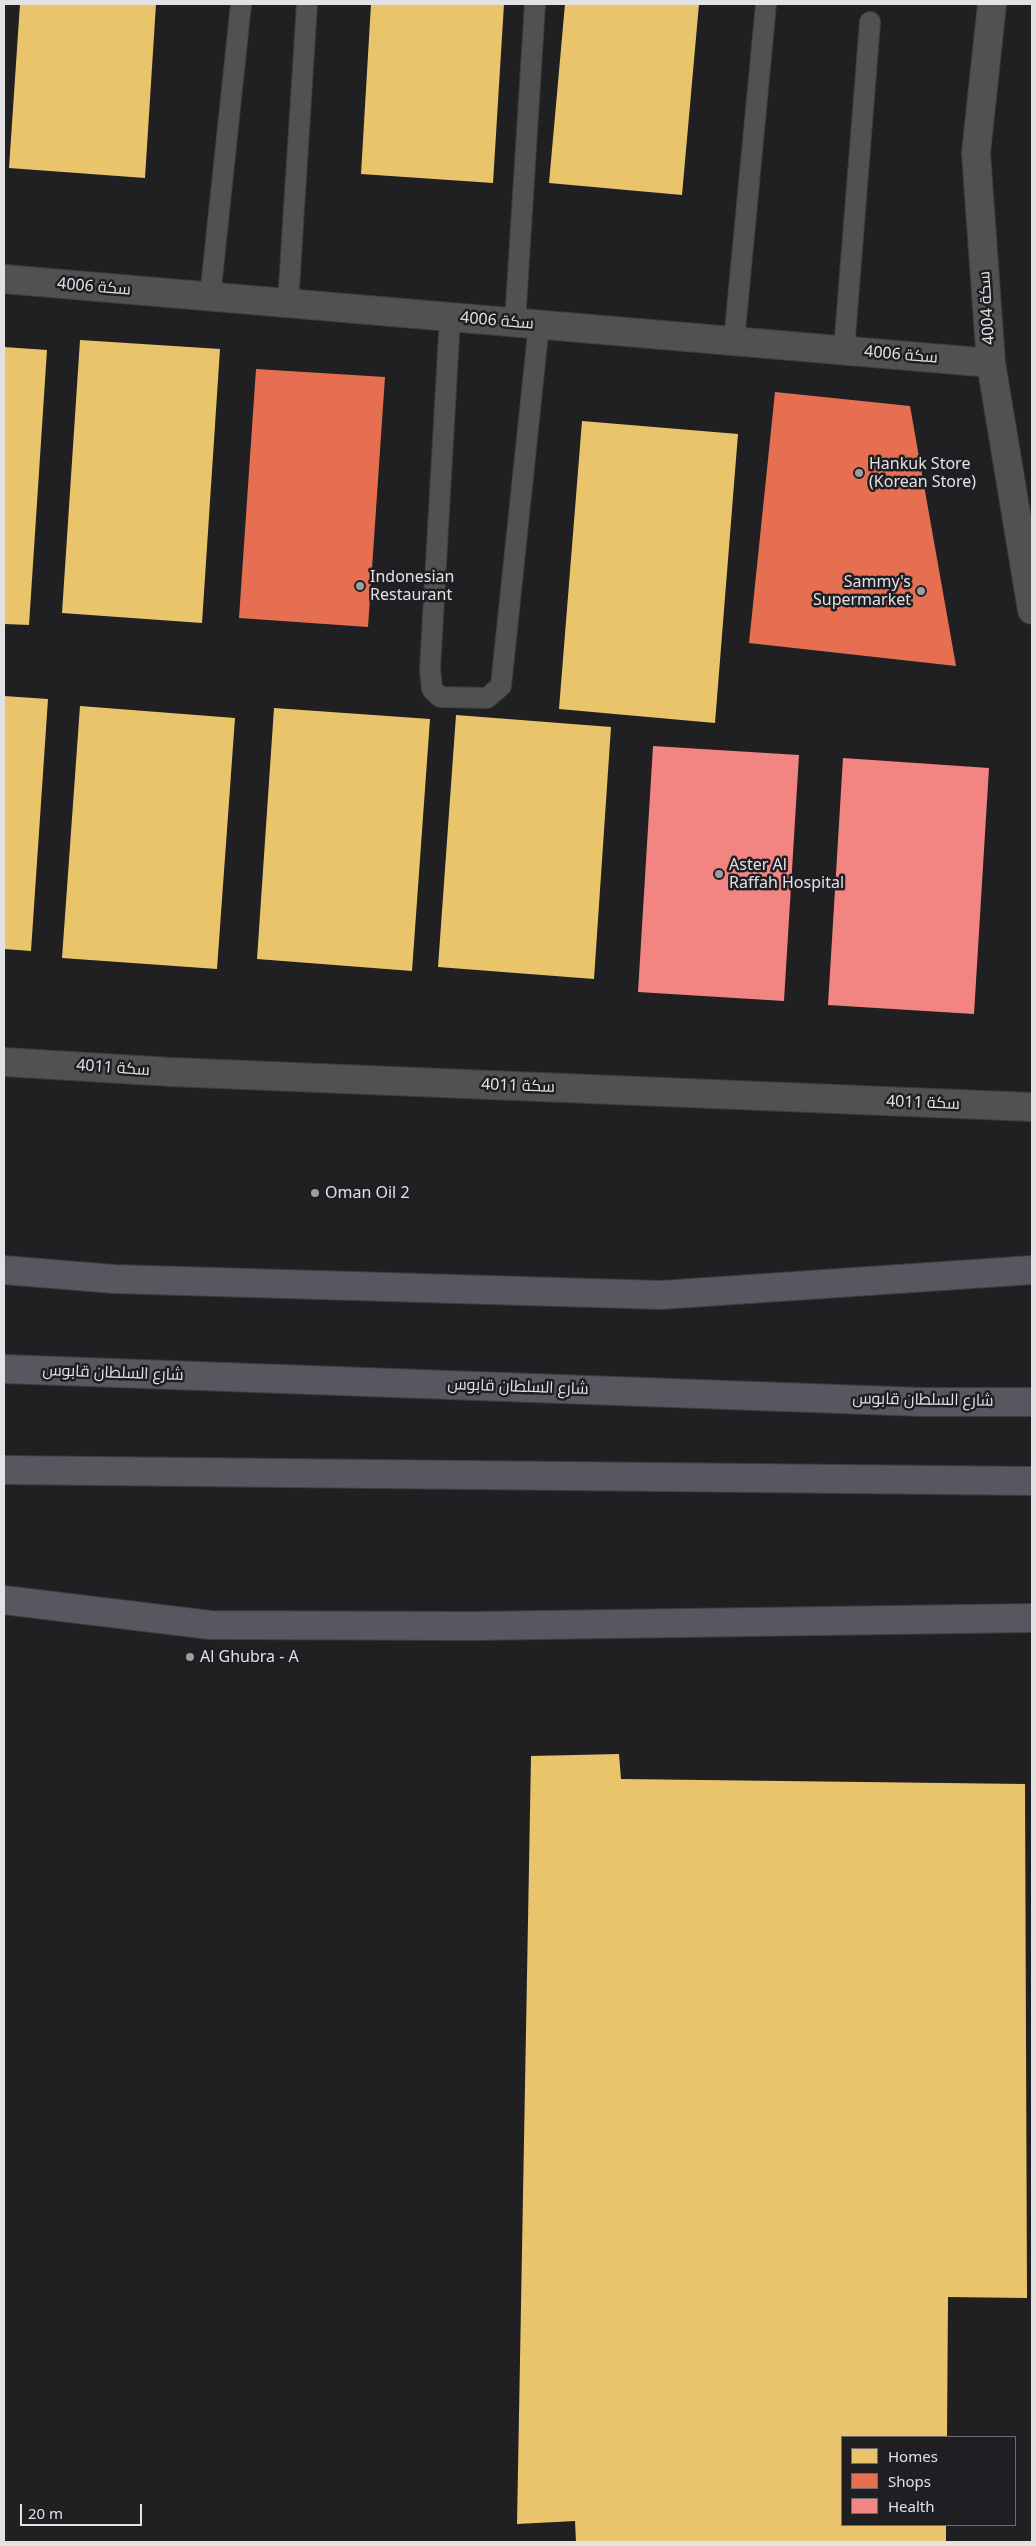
<!DOCTYPE html>
<html>
<head>
<meta charset="utf-8">
<style>
  body { margin:0 }
  #map { position:relative; width:1036px; height:2546px; overflow:hidden; background:#202022; font-family:"Noto Sans",sans-serif }
  canvas { display:block }
  .frame { position:absolute; inset:0; border:5px solid #e2e2e5; pointer-events:none }
  .legend { position:absolute; left:841px; top:2436px; width:175px; height:90px; box-sizing:border-box; background:#1f1f23; border:1px solid #6d6d71; margin:0; padding:6px 9px; list-style:none; font-size:15px; color:#e2e2e5 }
  .legend li { display:flex; align-items:center; gap:10px; height:25px }
  .legend b { width:25px; border:1px solid #6d6d71 }
  .scale { position:absolute; left:20px; top:2504px; width:122px; height:22px; box-sizing:border-box; border:2px solid #e2e2e5; border-top:0; padding-left:6px; font-size:15px; line-height:18px; white-space:nowrap; color:#e2e2e5; -webkit-text-stroke:4px #1f1f23; paint-order:stroke }
</style>
</head>
<body>
<div id="map">
<canvas width="1036" height="2546"></canvas>
<div class="frame"></div>
<ul class="legend">
<li><b style="height:14px;background:#e9c46a"></b>Homes</li>
<li><b style="height:14px;background:#e76f51"></b>Shops</li>
<li><b style="height:14px;background:#f28482"></b>Health</li>
</ul>
<div class="scale">20 m</div>
</div>
<script>
const ctx = document.querySelector('canvas').getContext('2d');
ctx.lineJoin = 'round';
function fillPath(path, color) { ctx.fillStyle = color; ctx.fill(path, 'evenodd'); }
const shape = rows => new Path2D(rows.map(r => 'M' + r).join(''));
function stroke(path, color, width, dash) { ctx.strokeStyle = color; ctx.lineWidth = width; ctx.lineCap = dash ? 'butt' : 'round'; ctx.setLineDash(dash || []); ctx.stroke(path); }
function label(font, color, halo, rows, align = 'center') {
  ctx.font = font + ' "Noto Sans",Cairo,sans-serif'; ctx.lineWidth = 5; ctx.setLineDash([]); ctx.textBaseline = 'middle'; ctx.strokeStyle = halo; ctx.fillStyle = color; for (const [text, x, y, turn = 0] of rows) {
    ctx.save(); ctx.translate(x, y); ctx.rotate((+turn || 0) * Math.PI / 180); ctx.textAlign = isNaN(turn) ? turn : align; if (halo) ctx.strokeText(text, 0, 0); ctx.fillText(text, 0, 0); ctx.restore();
  }
}
fillPath(shape([
  [20,4,156,4,145,178,9,168],
  [371,4,504,4,493,183,361,174],
  [565,4,699,4,682,195,549,183],
  [80,340,220,349,202,623,62,613],
  [4,347,47,350,29,625,4,624],
  [582,421,738,434,715,723,559,709],
  [4,696,48,699,31,951,4,949],
  [80,706,235,718,217,969,62,958],
  [274,708,430,719,412,971,257,959],
  [456,715,611,727,594,979,438,967],
  [619,1754,621,1779,1025,1784,1027,2298,948,2297,947,2437,842,2437,842,2525,946,2525,946,2542,576,2542,575,2521,517,2524,531,1756]
]), '#e9c46a');
fillPath(shape([
  [256,369,385,377,368,627,239,618],
  [775,392,910,406,956,666,749,643]
]), '#e76f51');
fillPath(shape([
  [653,746,799,755,784,1001,638,992],
  [843,758,989,768,974,1014,828,1005]
]), '#f28482');
const lane = shape([
  [210,297,241,4],
  [288,303,307,4],
  [450,317,430,669,432,689,440,697,487,698,501,686,539,324],
  [515,322,535,4],
  [734,341,766,4],
  [844,350,870,22]
]);
const street = shape([
  [992,4,976,153,991,363,1032,610],
  [4,279,991,363],
  [4,1062,171,1072,1032,1107]
]);
const highway = shape([
  [4,1270,114,1279,661,1295,1032,1270],
  [4,1369,922,1402,1032,1402],
  [4,1470,1032,1481],
  [4,1600,210,1625,473,1626,1032,1618]
]);
stroke(lane, '#3d3d3f', 22);
stroke(street, '#3d3d3f', 30);
stroke(highway, '#3d3d3f', 30);
stroke(lane, '#515152', 20);
stroke(street, '#515152', 28);
stroke(highway, '#5a5660', 28);
for (const [x, y, r, color] of [
  [859,473,5,"#9e9ea1"],
  [360,586,5,"#9e9ea1"],
  [921,591,5,"#9e9ea1"],
  [719,874,5,"#9e9ea1"],
  [315,1193,5,"#9e9ea1"],
  [190,1657,5,"#9e9ea1"]
]) { const dot = new Path2D(); dot.arc(x, y, r, 0, 2 * Math.PI); ctx.fillStyle = color; ctx.fill(dot); stroke(dot, '#1f1f23', 2); }
label('16px', '#e2e2e5', '#1f1f23', [
  ["سكة 4006",94,287,5],
  ["سكة 4004",987,308,-94],
  ["سكة 4006",497,321,5],
  ["سكة 4006",901,355,5],
  ["سكة 4011",113,1068,4],
  ["سكة 4011",518,1086,2],
  ["سكة 4011",923,1103,2],
  ["شارع السلطان قابوس",113,1373,2],
  ["شارع السلطان قابوس",518,1387,2],
  ["شارع السلطان قابوس",923,1400,1]
]);
label('16px', '#e2e2e5', '#1f1f23', [
  ["Hankuk Store",869,464],
  ["(Korean Store)",869,482],
  ["Indonesian",370,577],
  ["Restaurant",370,595],
  ["Sammy's",911,582,"right"],
  ["Supermarket",911,600,"right"],
  ["Aster Al",729,865],
  ["Raffah Hospital",729,883],
  ["Oman Oil 2",325,1193],
  ["Al Ghubra - A",200,1657]
], 'left');
</script>
</body>
</html>
